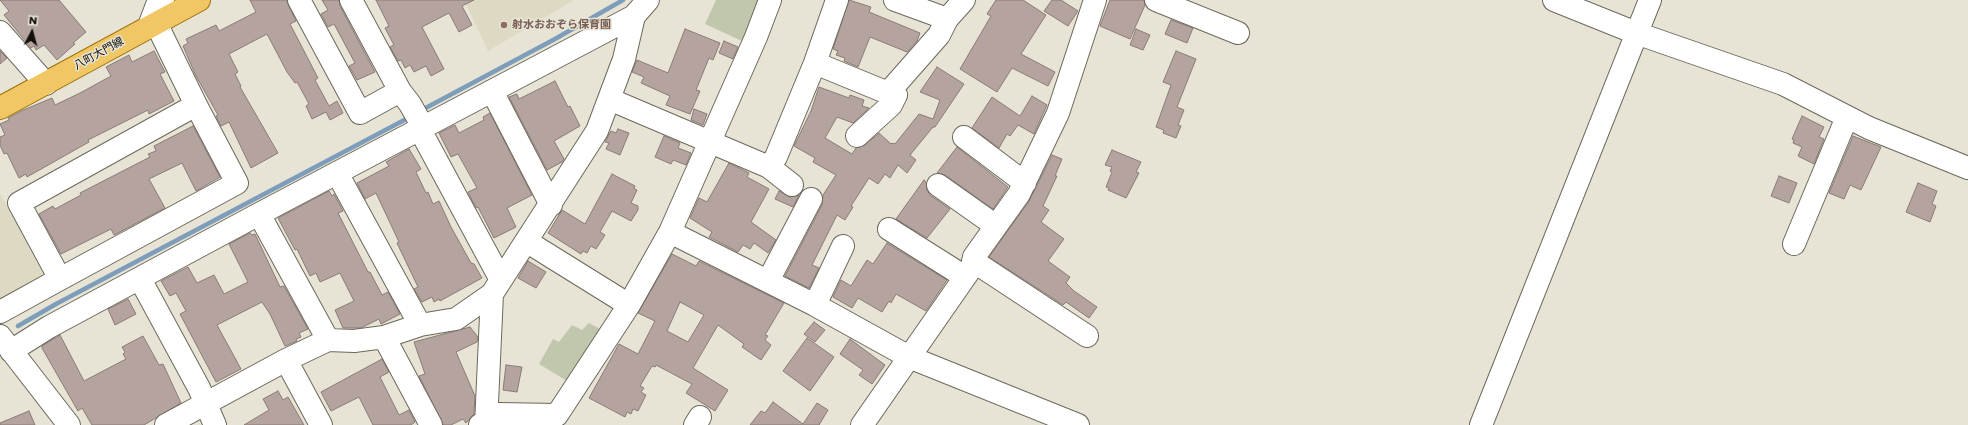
<!DOCTYPE html>
<html>
<head>
<meta charset="utf-8">
<style>
  body { margin:0 }
  #map { position:relative; width:1968px; height:425px; overflow:hidden; background:#e7e4d5; font-family:Poppins,sans-serif }
  canvas { display:block }
  .north { position:absolute; left:12px; top:12px; width:40px; height:40px; -webkit-text-stroke:3px #e7e4d5; paint-order:stroke; rotate:6deg; font-size:11px; font-weight:700; line-height:16px; text-align:center; color:#100f0a }
  .north::after { content:''; display:block; margin:auto; width:14px; height:18px; background:#100f0a; clip-path:polygon(50% 0,100% 100%,50% 72%,0 100%) }
</style>
</head>
<body>
<div id="map">
<canvas width="1968" height="425"></canvas>
<div class="north">N</div>
</div>
<script>
const ctx = document.querySelector('canvas').getContext('2d');
ctx.lineJoin = 'round';
function fillPath(path, color) { ctx.fillStyle = color; ctx.fill(path, 'evenodd'); }
const shape = rows => new Path2D(rows.map(r => 'M' + r).join(''));
function stroke(path, color, width, dash) { ctx.strokeStyle = color; ctx.lineWidth = width; ctx.lineCap = dash ? 'butt' : 'round'; ctx.setLineDash(dash || []); ctx.stroke(path); }
function label(font, color, halo, rows, align = 'center') {
  ctx.font = font + ' Poppins,"Noto Sans JP",sans-serif'; ctx.lineWidth = 3; ctx.setLineDash([]); ctx.textBaseline = 'middle'; ctx.strokeStyle = halo; ctx.fillStyle = color; for (const [text, x, y, turn = 0] of rows) {
    ctx.save(); ctx.translate(x, y); ctx.rotate((+turn || 0) * Math.PI / 180); ctx.textAlign = isNaN(turn) ? turn : align; if (halo) ctx.strokeText(text, 0, 0); ctx.fillText(text, 0, 0); ctx.restore();
  }
}
fillPath(shape([
  [464,0,574,0,488,51],
  [0,193,43,274,41,281,0,302]
]), '#ddd9c2');
fillPath(shape([
  [716,0,763,0,744,42,705,24],
  [589,323,606,332,567,381,539,364,553,339,559,342,572,325,582,330]
]), '#c1c7ad');
stroke(shape([
  [420,111,555,39,623,0],
  [18,326,56,304,410,117]
]), '#7d9dbb', 4.5);
const building = shape([
  [0,0,59,0,86,32,73,43,75,44,57,60,44,45,36,50,34,46,31,48,4,15,9,11,0,0],
  [250,0,286,0,296,21,290,24,318,78,315,80,329,106,337,101,343,113,330,120,326,112,312,119,306,106,309,104,297,82,295,83,287,72,267,34,229,54,238,72,235,74,241,86,240,87,278,153,251,168,229,122,221,126,216,116,218,115,196,76,183,46,188,43,186,39,216,25,219,31,256,12,250,0],
  [322,0,339,0,340,6,375,72,357,80,349,66,355,63,334,24,328,27,321,14,328,10,322,0],
  [376,0,474,0,462,6,472,25,459,32,449,13,422,27,444,69,431,76,426,66,414,72,410,65,405,68,401,60,398,61,390,47,394,45,385,28,389,26,376,0],
  [849,0,871,7,869,12,920,33,917,41,907,52,870,37,858,67,844,61,845,58,836,55,838,51,833,49,849,0],
  [996,0,1023,0,1046,15,1021,54,1055,72,1048,86,1012,68,997,92,960,69,991,16,987,14,996,0],
  [1052,0,1061,0,1078,11,1068,26,1044,11,1052,0],
  [1110,0,1144,0,1145,5,1130,39,1100,26,1110,0],
  [1171,20,1193,28,1187,43,1165,34,1171,20],
  [685,29,720,43,713,60,709,58,696,90,700,91,690,114,666,105,670,96,641,83,644,77,632,72,637,60,668,73,685,29],
  [1136,29,1150,35,1143,50,1130,45,1136,29],
  [724,41,738,47,733,59,719,53,724,41],
  [0,51,7,58,0,64,0,51],
  [154,51,165,72,160,74,174,101,149,114,148,110,88,140,89,142,27,177,26,174,19,178,7,153,4,154,0,145,0,137,5,135,0,124,9,120,8,118,21,111,52,98,55,105,80,93,111,76,106,67,129,55,132,62,154,51],
  [1176,51,1196,59,1177,107,1184,110,1178,125,1181,126,1176,138,1163,133,1164,130,1156,127,1171,85,1163,82,1176,51],
  [937,67,964,84,935,127,933,127,910,155,916,160,907,173,898,165,890,178,885,174,878,184,869,178,851,206,853,207,845,220,837,215,812,265,819,268,809,288,785,276,822,205,823,195,836,175,813,162,815,158,794,146,811,111,819,87,849,98,850,95,864,100,862,106,869,108,853,123,837,117,825,138,852,154,856,148,865,145,879,133,891,144,892,143,895,144,919,114,933,119,940,100,920,92,937,67],
  [555,81,568,107,570,106,580,126,554,141,564,159,562,162,547,170,509,97,517,94,519,99,555,81],
  [1032,96,1047,105,1034,134,1018,125,1010,136,1007,134,999,148,972,128,992,97,1020,116,1032,96],
  [694,109,707,114,703,125,691,120,694,109],
  [490,113,532,195,507,208,516,227,494,238,478,207,476,208,468,192,477,188,458,154,451,157,439,133,455,125,459,133,484,120,483,117,490,113],
  [1802,116,1824,127,1819,137,1824,139,1814,164,1798,156,1802,147,1793,143,1794,140,1792,139,1802,116],
  [193,126,220,177,196,191,182,163,149,179,165,208,114,235,111,229,61,254,39,214,53,206,55,209,81,195,80,193,150,157,148,154,156,151,154,146,193,126],
  [618,129,629,133,620,155,606,149,609,143,605,142,611,131,616,133,618,129],
  [664,136,680,143,678,148,691,153,686,165,673,160,671,164,655,157,664,136],
  [1853,136,1881,147,1861,190,1850,185,1844,199,1829,193,1853,136],
  [957,147,1008,187,993,209,945,175,937,173,957,147],
  [409,149,421,169,416,172,426,193,428,192,433,204,439,201,451,227,471,263,474,264,482,278,440,301,439,299,434,302,432,297,422,302,414,289,418,287,397,243,399,242,376,193,365,199,357,183,389,166,386,162,409,149],
  [1112,150,1141,162,1136,172,1139,173,1126,198,1108,190,1109,188,1106,187,1112,172,1110,171,1112,167,1105,165,1112,150],
  [1052,155,1062,159,1055,176,1057,176,1043,206,1049,210,1041,222,1064,239,1048,261,1070,277,1066,283,1074,291,1097,307,1089,318,1066,302,1063,305,989,257,1029,201,1052,155],
  [729,163,749,173,747,177,769,189,751,222,776,240,768,253,754,243,750,249,743,245,738,252,709,237,712,232,690,218,699,198,707,202,729,163],
  [612,174,635,186,634,189,637,190,631,203,638,206,638,210,631,221,612,211,600,232,605,235,596,249,591,246,587,253,583,251,581,254,548,233,562,210,585,224,612,174],
  [1779,176,1797,183,1789,203,1771,196,1779,176],
  [924,180,926,182,927,190,930,195,950,209,927,238,896,219,924,180],
  [1918,183,1937,191,1932,204,1936,206,1930,222,1906,212,1918,183],
  [329,191,332,196,334,194,343,211,338,213,368,272,370,272,382,295,388,292,400,314,381,324,379,319,361,328,343,328,335,310,354,301,340,273,320,282,316,273,310,276,297,249,295,250,278,218,329,191],
  [779,191,790,197,799,195,793,207,775,199,779,191],
  [250,233,252,235,255,234,280,287,284,286,308,329,299,333,301,337,296,339,297,341,285,346,270,314,262,302,217,325,241,369,216,382,180,314,186,311,176,293,170,296,161,281,188,267,197,283,214,275,224,294,248,282,229,244,250,233],
  [887,243,947,280,926,311,896,294,891,303,889,301,882,312,858,298,852,308,833,297,841,280,851,286,867,260,873,264,887,243],
  [672,254,696,266,699,261,784,303,765,335,768,336,765,340,771,345,761,360,742,347,744,344,718,325,693,368,728,390,715,411,686,393,692,384,656,365,655,367,652,366,640,386,644,388,641,392,646,395,638,411,633,409,631,414,627,412,625,417,589,398,619,344,638,354,655,321,638,313,672,254],
  [680,302,704,315,688,342,667,331,680,302],
  [528,261,546,272,536,288,518,278,528,261],
  [128,299,136,314,115,325,108,309,128,299],
  [814,322,825,330,815,342,804,334,814,322],
  [470,327,478,337,477,342,456,352,475,396,474,414,466,423,463,419,451,425,443,425,419,376,425,374,414,342,470,327],
  [60,335,84,381,126,359,123,354,125,352,122,347,143,336,159,365,163,364,181,403,144,425,92,425,82,408,78,411,42,348,42,346,60,335],
  [807,338,834,357,810,391,783,371,807,338],
  [850,339,885,365,872,384,859,375,863,370,840,354,850,339],
  [382,359,389,372,380,377,399,415,409,410,415,422,411,425,373,425,359,397,331,411,321,392,382,359],
  [506,365,522,367,517,392,503,390,506,365],
  [278,391,283,400,288,397,304,425,244,425,269,410,263,399,278,391],
  [773,402,803,424,817,403,828,410,819,425,750,425,761,411,765,413,773,402],
  [29,411,35,425,0,425,0,423,29,411]
]);
fillPath(building, '#b4a39e');
stroke(building, '#8b7b76', 1);
const minor = shape([
  [299,0,360,113,400,91,351,0],
  [895,0,947,19],
  [1156,0,1238,33],
  [1554,0,1636,33,1783,84,1869,128,1968,168],
  [634,16,648,0],
  [156,23,196,105],
  [149,26,157,5,163,0],
  [0,32,46,84],
  [815,63,888,93,939,35,947,19,964,0],
  [400,91,410,104,423,127],
  [492,91,551,205],
  [609,99,769,167,776,157,815,63,837,0],
  [419,128,501,280],
  [857,136,891,105,896,95,892,90],
  [964,137,1025,183],
  [769,167,792,185],
  [337,173,420,325],
  [938,185,996,226],
  [259,214,328,340],
  [889,229,965,277],
  [670,232,815,305,909,357,1078,425],
  [526,241,629,305],
  [1794,244,1847,117],
  [973,261,1087,336],
  [140,279,199,388,215,425],
  [768,281,811,199],
  [815,305,843,246],
  [0,312,60,279,237,183,196,105,19,203,60,279],
  [0,336,69,425],
  [384,337,431,425],
  [11,351,49,327,259,214,634,16,624,59,597,131,492,294],
  [286,360,321,425],
  [166,425,286,360,328,340,354,341,384,337,420,325,456,319,492,294,486,425],
  [480,425,499,414,557,415,629,305,670,232,756,37,770,0],
  [695,425,700,417],
  [862,425,972,267,974,257,1019,194,1058,113,1095,0],
  [1481,425,1650,0]
]);
const major = shape([
  [0,108,199,0]
]);
stroke(minor, '#6b695b', 24);
stroke(major, '#9c6f04', 24);
stroke(minor, '#fff', 22);
stroke(major, '#f1c766', 22);
for (const [x, y, r, color] of [
  [504,25,4,"#8d6e63"]
]) { const dot = new Path2D(); dot.arc(x, y, r, 0, 2 * Math.PI); ctx.fillStyle = color; ctx.fill(dot); stroke(dot, '#e7e4d5', 1.5); }
label('bold 11px', '#785e54', '#e7e4d5', [
  ["射水おおぞら保育園",512,25]
], 'left');
label('11px', '#100f0a', '#e7e4d5', [
  ["八町大門線",99,54,-29]
]);
</script>
</body>
</html>
